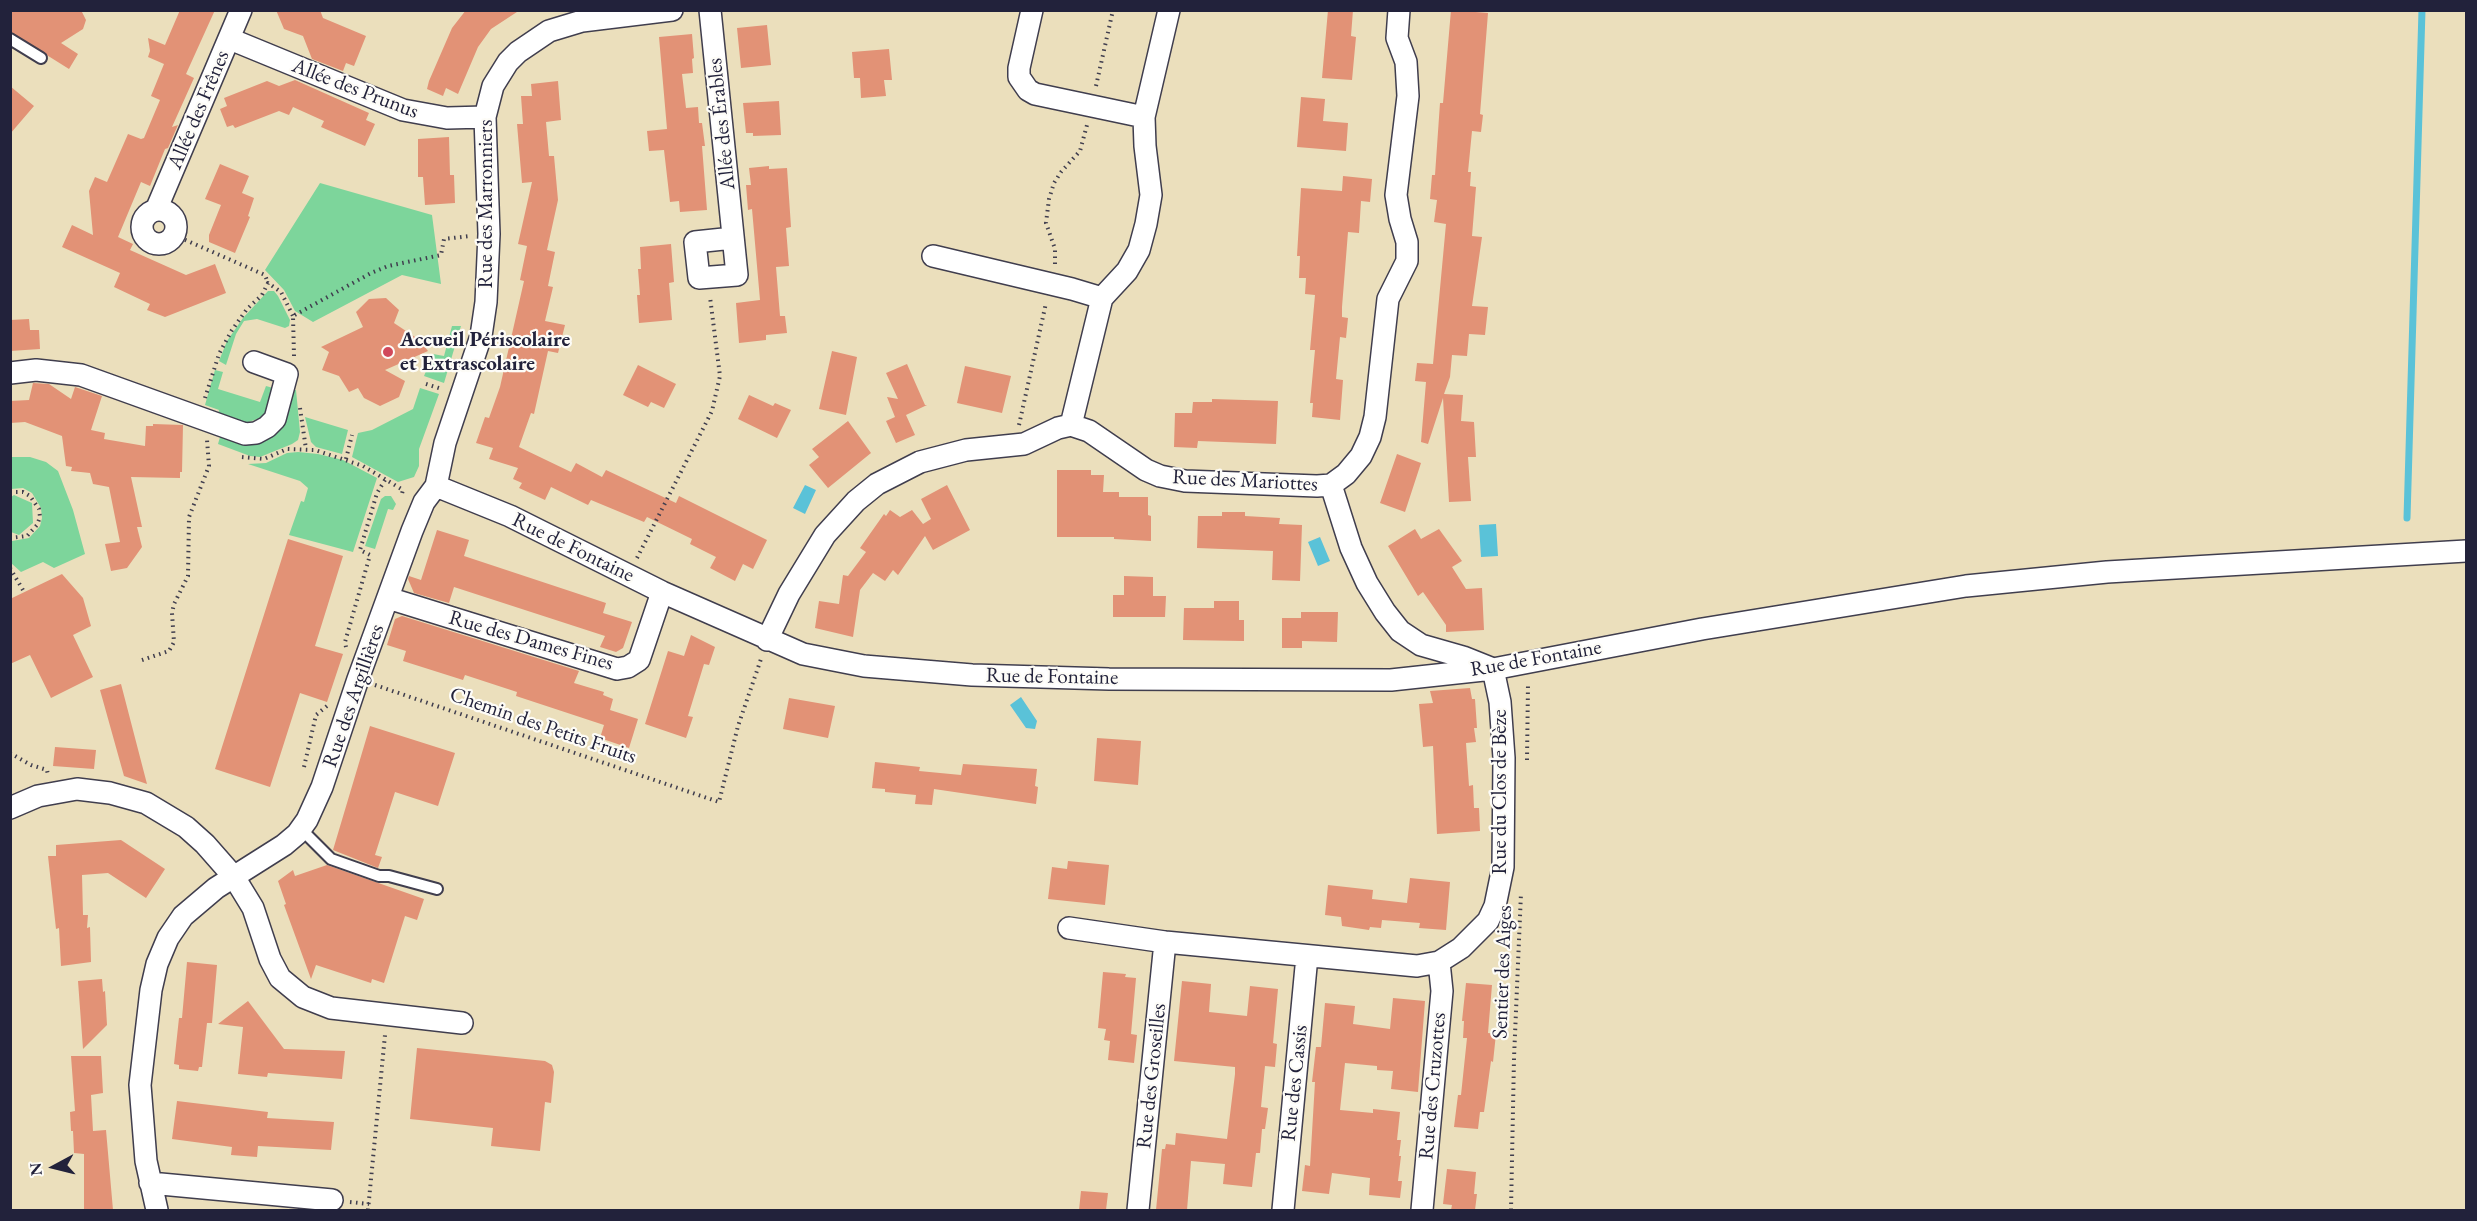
<!DOCTYPE html>
<html>
<head>
<meta charset="utf-8">
<style>
  body { margin:0 }
  #map { position:relative; width:2477px; height:1221px; overflow:hidden; background:#ebdfbc; font-family:"EB Garamond",serif }
  canvas { display:block }
  .frame { position:absolute; inset:0; border:12px solid #22223b; pointer-events:none }
  .north { position:absolute; left:24px; top:1137px; width:60px; height:60px; -webkit-text-stroke:4px #fdfcf7; paint-order:stroke; rotate:263deg; font-size:16px; font-weight:700; line-height:24px; text-align:center; color:#22223b }
  .north::after { content:''; display:block; margin:auto; width:21px; height:27px; background:#22223b; clip-path:polygon(50% 0,100% 100%,50% 72%,0 100%) }
</style>
</head>
<body>
<div id="map">
<canvas width="2477" height="1221"></canvas>
<div class="frame"></div>
<div class="north">N</div>
</div>
<script>
const ctx = document.querySelector('canvas').getContext('2d');
ctx.lineJoin = 'round';
function fillPath(path, color) { ctx.fillStyle = color; ctx.fill(path, 'evenodd'); }
const shape = rows => new Path2D(rows.map(r => 'M' + r).join(''));
function stroke(path, color, width, dash) { ctx.strokeStyle = color; ctx.lineWidth = width; ctx.lineCap = dash ? 'butt' : 'round'; ctx.setLineDash(dash || []); ctx.stroke(path); }
function label(font, color, halo, rows, align = 'center') {
  ctx.font = font + ' "EB Garamond",serif'; ctx.lineWidth = 4.5; ctx.setLineDash([]); ctx.textBaseline = 'middle'; ctx.strokeStyle = halo; ctx.fillStyle = color; for (const [text, x, y, turn = 0] of rows) {
    ctx.save(); ctx.translate(x, y); ctx.rotate((+turn || 0) * Math.PI / 180); ctx.textAlign = isNaN(turn) ? turn : align; if (halo) ctx.strokeText(text, 0, 0); ctx.fillText(text, 0, 0); ctx.restore();
  }
}
fillPath(shape([
  [320,183,432,215,441,284,402,275,313,322,295,311,284,290,265,270],
  [268,291,274,291,278,296,290,320,289,326,285,328,257,319,244,321,236,334,226,365,219,361,227,341,243,318],
  [452,326,461,326,444,383,424,376,433,354,444,356],
  [215,370,223,372,218,389,260,402,266,386,273,388,265,413,260,418,246,423,218,415,219,410,205,405],
  [420,388,439,394,419,449,419,466,414,477,398,482,352,457,358,433,372,430,413,409],
  [293,390,296,390,300,432,298,440,292,444,260,457,250,456,218,444,220,437,241,444],
  [305,417,348,430,342,454,316,447,311,442],
  [298,452,318,454,343,460,377,478,353,552,289,535,301,501,304,502,308,488,300,481,248,464,266,463,287,453],
  [11,457,30,457,46,462,58,471,73,510,85,554,54,568,43,562,21,572,11,563,12,541,29,538,40,526,42,518,41,508,32,493,23,488,11,489],
  [14,495,32,503,33,523,19,535,11,532,11,497],
  [385,496,391,496,396,504,393,510,388,509,375,549,365,546,381,499]
]), '#7dd59b');
fillPath(shape([
  [805,485,816,490,805,514,793,508],
  [1496,524,1498,556,1481,557,1479,525],
  [1320,537,1330,561,1318,566,1308,542],
  [1021,697,1037,721,1035,729,1026,728,1010,705]
]), '#5ac2d8');
stroke(shape([
  [2407,518,2422,10]
]), '#5ac2d8', 7);
fillPath(shape([
  [10,10,81,10,86,20,83,29,61,43,78,54,69,69,10,32],
  [180,10,215,10,186,74,194,78,172,127,178,125,168,148,165,149,150,186,141,182,118,237,133,244,130,250,186,275,215,264,226,293,165,317,147,310,150,304,114,287,120,273,62,247,72,225,93,235,89,191,95,177,107,182,128,134,141,139,144,138,160,100,151,96,164,64,148,57,150,51,148,38,165,45],
  [276,10,320,10,323,18,366,36,354,66,346,63,343,71,312,59,303,36,284,29],
  [466,10,520,10,491,29,478,47,458,94,446,88,443,96,427,89,429,81,452,28],
  [1328,10,1353,10,1351,36,1356,37,1352,80,1322,78],
  [1451,10,1488,13,1480,114,1483,115,1481,132,1472,131,1468,172,1471,172,1470,186,1476,187,1472,236,1482,237,1472,306,1488,307,1485,335,1469,334,1467,356,1452,355,1450,377,1444,394,1463,395,1461,421,1474,422,1476,457,1468,457,1471,501,1449,502,1443,398,1428,444,1421,442,1426,382,1415,381,1417,363,1433,364,1446,224,1434,222,1437,200,1430,199,1432,175,1435,175,1440,103,1443,103],
  [767,25,771,65,741,68,737,28],
  [692,34,694,58,692,59,693,73,682,74,686,108,698,107,699,123,702,123,705,146,702,146,707,210,680,212,679,201,670,202,664,150,649,151,647,131,667,129,659,37],
  [889,49,892,80,884,80,886,96,861,98,860,78,854,78,852,52],
  [295,80,369,113,366,120,375,124,365,146,321,127,324,121,293,107,289,115,279,111,235,128,233,125,227,127,220,109,227,106,224,98,267,81,279,86],
  [558,81,561,120,546,122,549,156,554,156,558,200,547,250,555,252,548,286,553,287,545,321,565,325,558,353,548,351,534,414,531,413,519,447,571,472,576,463,602,477,606,470,676,503,679,496,767,540,753,569,743,564,735,581,710,568,716,557,690,544,692,539,647,517,644,522,591,500,588,505,551,487,545,500,519,488,522,483,513,479,518,468,489,459,493,448,476,443,485,417,489,418,500,387,524,281,520,280,527,246,518,244,532,182,522,183,517,124,523,124,521,96,532,96,531,84],
  [10,86,34,106,10,134],
  [1301,97,1325,99,1323,121,1348,123,1346,151,1297,147],
  [779,101,781,135,753,136,753,133,746,133,743,103],
  [449,137,450,175,454,175,455,203,425,205,423,177,418,177,418,139],
  [220,164,249,176,242,193,254,198,248,216,250,217,235,253,209,242,209,235,221,205,205,199],
  [769,166,769,169,787,168,791,227,786,228,789,266,776,267,780,316,785,316,787,333,766,335,766,340,739,343,736,303,760,300,752,209,748,210,746,185,751,185,749,168],
  [1343,176,1372,179,1370,202,1361,201,1359,233,1348,232,1342,307,1342,317,1348,318,1346,338,1340,337,1336,379,1343,380,1340,420,1312,417,1313,403,1310,403,1315,350,1310,350,1315,295,1305,294,1306,278,1299,278,1300,256,1297,256,1301,188,1342,191],
  [671,244,674,282,669,283,672,320,639,323,637,295,640,295,638,269,641,269,640,247],
  [386,298,399,310,394,323,418,339,428,351,385,370,405,381,399,397,380,406,364,398,358,388,349,392,339,376,322,370,329,352,321,347,363,327,356,312,369,299],
  [29,319,30,330,39,330,40,349,10,351,10,320],
  [832,351,857,357,846,415,819,409],
  [907,364,925,405,927,405,906,415,915,435,896,443,886,421,895,417,887,397,898,399,886,373],
  [638,365,676,384,664,408,651,402,648,407,623,395],
  [965,366,1011,376,1002,413,957,403],
  [33,383,49,384,71,399,75,387,102,396,91,430,105,433,104,439,145,446,146,426,153,426,153,424,183,425,182,472,180,472,180,478,131,477,142,527,137,527,142,547,127,568,111,571,105,544,120,542,109,487,93,484,90,473,71,471,72,467,66,466,62,436,25,422,10,423,10,401,29,400],
  [749,395,773,406,775,403,791,410,777,438,738,419],
  [1212,399,1278,401,1276,444,1198,441,1197,448,1174,447,1175,413,1192,413,1193,402,1212,402],
  [848,421,871,453,828,488,809,465,819,457,812,449],
  [1397,454,1421,463,1405,512,1380,503],
  [1057,470,1091,470,1091,475,1104,475,1103,492,1119,492,1119,497,1148,497,1148,515,1151,516,1151,541,1114,539,1114,537,1057,537],
  [947,485,970,530,933,550,925,536,898,575,893,570,885,581,873,573,860,590,853,637,815,628,819,601,839,604,843,575,848,576,866,552,860,548,884,514,886,516,890,510,900,517,912,510,923,524,931,519,921,499],
  [1222,512,1245,512,1245,516,1280,518,1279,524,1302,525,1300,581,1272,580,1273,551,1197,548,1198,516,1222,516],
  [1415,529,1421,539,1439,529,1462,561,1452,567,1466,589,1482,588,1484,630,1446,632,1446,625,1423,592,1418,596,1388,546],
  [437,530,469,540,464,556,606,603,603,613,632,622,623,648,616,652,600,647,605,636,454,587,449,603,414,593,408,579,409,576,421,580],
  [288,539,343,556,315,646,343,654,327,702,300,693,270,787,215,769],
  [62,574,83,598,91,626,73,635,93,677,51,698,30,655,10,664,10,599],
  [1124,576,1153,577,1153,596,1166,596,1165,617,1113,617,1113,595,1124,595],
  [1214,601,1239,601,1239,620,1244,620,1244,641,1183,640,1184,608,1214,608],
  [1301,612,1338,612,1337,642,1302,641,1302,648,1282,648,1282,618,1301,618],
  [402,616,579,671,574,683,604,692,603,695,613,699,610,710,638,719,629,748,600,738,604,725,516,696,517,692,465,675,463,680,403,661,406,651,387,645,395,619],
  [691,635,715,647,709,665,704,664,688,716,693,717,686,738,645,724,668,651,684,656],
  [121,684,147,784,124,776,100,690],
  [1470,688,1472,699,1475,699,1477,728,1474,728,1476,742,1466,743,1469,786,1473,785,1474,808,1479,808,1480,831,1437,834,1433,746,1423,747,1419,704,1433,703,1430,691],
  [789,698,835,706,828,738,783,729],
  [370,726,455,753,438,806,395,792,375,855,382,857,378,868,333,850],
  [1097,738,1141,741,1138,785,1094,781],
  [55,747,96,750,94,769,53,766],
  [875,762,920,767,919,771,961,775,963,764,1037,769,1035,786,1038,787,1036,804,934,789,932,805,915,804,916,795,885,792,885,789,872,788],
  [121,840,165,869,146,898,108,873,82,875,83,915,88,915,87,928,90,927,91,962,61,966,59,928,56,929,48,856,56,856,56,845],
  [1068,861,1109,865,1105,905,1048,899,1052,867,1067,869],
  [327,865,424,899,417,920,405,916,384,983,372,979,371,983,316,965,311,979,284,905,286,904,278,881,293,870,295,876],
  [1410,878,1450,882,1446,930,1419,928,1420,923,1382,920,1381,928,1370,927,1369,930,1342,926,1341,917,1325,915,1328,885,1373,890,1372,899,1407,903],
  [187,962,217,965,212,1023,207,1023,202,1067,199,1067,198,1071,179,1069,179,1065,174,1064,179,1018,182,1018],
  [1103,972,1126,974,1125,977,1136,978,1131,1034,1137,1035,1134,1063,1108,1060,1110,1041,1104,1040,1106,1029,1098,1028],
  [102,979,103,992,105,991,107,1025,83,1049,78,981],
  [1182,981,1211,984,1209,1012,1247,1016,1250,986,1278,989,1273,1043,1277,1044,1275,1067,1265,1066,1261,1107,1268,1108,1265,1129,1262,1129,1260,1153,1256,1153,1252,1187,1223,1184,1225,1164,1191,1161,1187,1210,1156,1210,1162,1149,1165,1149,1166,1144,1175,1145,1176,1133,1227,1139,1235,1074,1235,1067,1174,1061],
  [1466,983,1492,985,1488,1033,1496,1034,1493,1062,1491,1061,1484,1112,1480,1112,1478,1129,1454,1127,1458,1095,1461,1095,1467,1038,1463,1038,1464,1021,1462,1021],
  [1393,998,1425,1001,1418,1092,1391,1089,1393,1071,1377,1070,1377,1066,1345,1063,1340,1110,1373,1113,1373,1109,1400,1112,1397,1140,1401,1140,1399,1156,1401,1156,1398,1181,1402,1181,1400,1198,1369,1195,1370,1178,1332,1173,1329,1194,1302,1191,1305,1165,1310,1166,1315,1082,1312,1082,1316,1047,1321,1047,1325,1003,1355,1006,1353,1024,1390,1029],
  [248,1001,284,1049,345,1051,342,1079,268,1073,267,1077,238,1074,243,1027,218,1024],
  [417,1048,545,1061,552,1065,554,1072,551,1103,545,1102,540,1151,491,1146,493,1128,410,1119],
  [71,1056,101,1056,103,1093,91,1095,93,1131,106,1130,113,1210,84,1210,84,1154,74,1153,73,1131,71,1131,70,1112,75,1111],
  [177,1101,268,1112,267,1118,334,1122,331,1150,258,1146,257,1157,231,1155,232,1147,172,1139],
  [1447,1169,1476,1172,1474,1194,1477,1194,1475,1210,1451,1210,1452,1205,1443,1204],
  [1081,1191,1108,1193,1106,1210,1079,1210]
]), '#e29276');
const service = shape([
  [10,39,41,58],
  [301,829,331,859,379,876,389,876,437,889]
]);
const minor = shape([
  [710,10,737,275,699,278,695,242,733,238],
  [1032,10,1019,68,1019,77,1028,90,1035,94,1144,117],
  [230,39,403,110,447,118,485,117],
  '142 227a17 17 0 1 1 34 0a17 17 0 1 1-34 0Z',
  [156,210,241,10],
  [933,256,1072,289,1102,298],
  [10,373,36,370,81,375,245,434,256,433,267,427,275,419,287,374,254,362],
  [1071,425,1089,431,1146,470,1160,476,1185,481,1317,486,1331,485,1346,474,1361,456,1370,437,1375,417,1388,299,1407,261,1407,242,1400,219,1396,195,1408,96,1406,62,1397,38,1399,10],
  [1071,425,1102,298,1127,271,1139,250,1146,224,1151,195,1145,146,1144,117,1169,10],
  [436,486,510,516,662,592,803,654,864,666,972,675,1109,679,1391,680,1493,669,1702,629,1966,586,2107,572,2466,551],
  [436,486,445,443,481,336,486,302,489,234,485,117,493,86,508,62,518,52,549,31,582,21,672,10],
  [388,598,617,669,628,667,639,660,662,592],
  [767,640,789,594,825,535,856,501,877,484,920,462,966,450,1024,444,1058,428,1071,425],
  [10,808,38,796,77,789,110,793,146,803,186,827,205,844,234,877,253,908,270,959,280,978,303,997,331,1008,462,1023],
  [1069,928,1165,942,1417,966,1439,962,1461,948,1488,921,1495,906,1503,867,1504,758,1500,702,1493,669,1463,657,1421,645,1400,631,1385,612,1367,583,1351,548,1331,485],
  [150,1183,332,1200],
  [157,1210,146,1161,140,1085,151,990,157,964,168,938,183,916,216,888,284,845,297,834,307,820,322,787,358,679,412,531,424,502,436,486],
  [1138,1210,1165,942],
  [1283,1210,1307,956],
  [1422,1210,1442,991,1439,962]
]);
stroke(service, '#403e4e', 14);
stroke(minor, '#403e4e', 24);
stroke(shape([
  [1096,86,1113,10],
  [174,235,265,275,268,283],
  [1055,264,1055,249,1046,223,1049,199,1054,183,1061,172,1080,151,1087,125],
  [294,356,293,316,371,273,388,266,441,255,444,239,470,236],
  [426,384,442,389],
  [205,398,219,354,232,330,247,309,262,295,268,283,281,292,293,316],
  [300,408,306,449],
  [1019,425,1046,303],
  [242,457,264,459,287,449,315,450,363,466,403,490,401,497],
  [346,459,352,435],
  [10,492,23,492,30,496,39,509,40,517,37,525,27,536,10,538],
  [637,558,712,411,720,376,710,297],
  [10,568,23,590],
  [346,647,345,642,370,555,360,550,377,493,385,480],
  [142,660,169,651,174,642,172,613,174,604,188,576,189,517,209,466,207,440],
  [375,685,719,802,738,726,761,659],
  [10,753,31,765,47,770,48,775],
  [1527,760,1528,684],
  [304,767,316,715,327,706],
  [350,1202,369,1204],
  [368,1210,385,1035],
  [1511,1210,1514,1058,1521,893]
]), '#403e4e', 4, [1.5, 4.5]);
stroke(service, '#fff', 10);
stroke(minor, '#fff', 21);
for (const [x, y, r, color] of [
  [388,352,6,"#d1495b"]
]) { const dot = new Path2D(); dot.arc(x, y, r, 0, 2 * Math.PI); ctx.fillStyle = color; ctx.fill(dot); stroke(dot, '#fdfcf7', 2); }
label('21px', '#22223b', '#fdfcf7', [
  ["Allée des Prunus",355,89,21],
  ["Allée des Frênes",199,110,-67],
  ["Allée des Érables",722,124,-96],
  ["Rue des Marronniers",486,204,-90],
  ["Rue des Mariottes",1245,481,3],
  ["Rue de Fontaine",573,548,26],
  ["Rue des Dames Fines",531,641,16],
  ["Rue de Fontaine",1536,659,-10],
  ["Rue de Fontaine",1052,677,1],
  ["Rue des Argillières",354,696,-71],
  ["Chemin des Petits Fruits",543,726,19],
  ["Rue du Clos de Bèze",1500,792,-90],
  ["Sentier des Aiges",1503,972,-88],
  ["Rue des Groseilles",1152,1076,-84],
  ["Rue des Cassis",1295,1083,-84],
  ["Rue des Cruzottes",1433,1086,-85]
]);
label('bold 21px', '#22223b', '#fdfcf7', [
  ["Accueil Périscolaire",400,340],
  ["et Extrascolaire",400,364]
], 'left');
</script>
</body>
</html>
